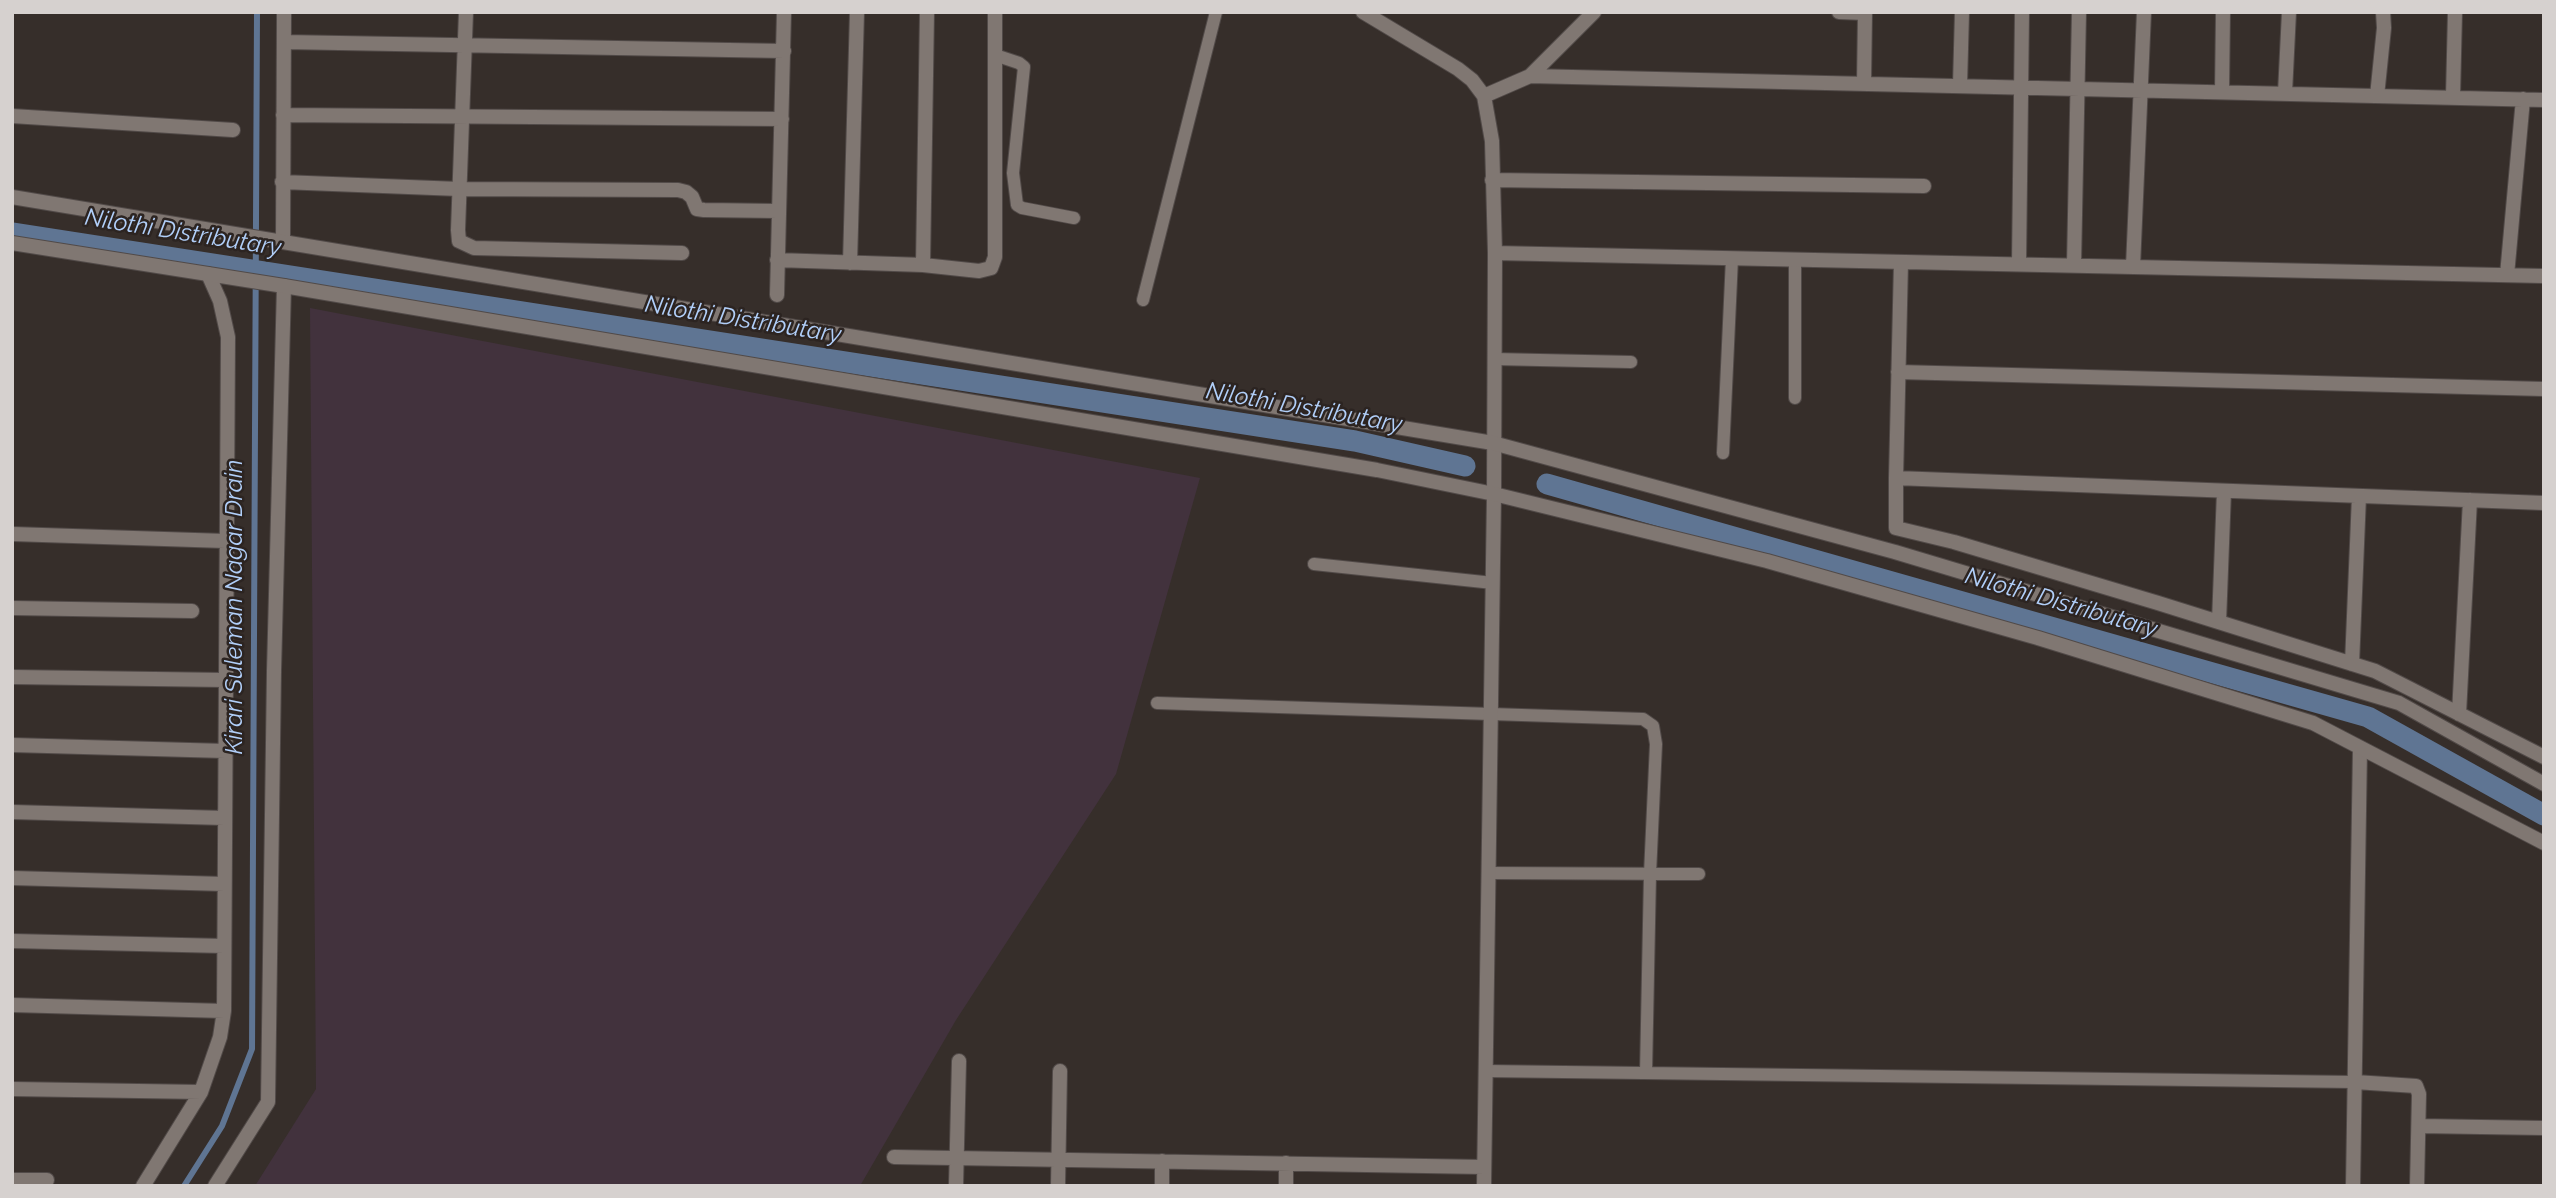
<!DOCTYPE html>
<html>
<head>
<meta charset="utf-8">
<style>
  body { margin:0 }
  #map { position:relative; width:2556px; height:1198px; overflow:hidden; background:#362e2a; font-family:Raleway,sans-serif }
  canvas { display:block }
  .frame { position:absolute; inset:0; border:14px solid #d6d1cf; pointer-events:none }
</style>
</head>
<body>
<div id="map">
<canvas width="2556" height="1198"></canvas>
<div class="frame"></div>
</div>
<script>
const ctx = document.querySelector('canvas').getContext('2d');
ctx.lineJoin = 'round';
function fillPath(path, color) { ctx.fillStyle = color; ctx.fill(path, 'evenodd'); }
const shape = rows => new Path2D(rows.map(r => 'M' + r).join(''));
function stroke(path, color, width, dash) { ctx.strokeStyle = color; ctx.lineWidth = width; ctx.lineCap = dash ? 'butt' : 'round'; ctx.setLineDash(dash || []); ctx.stroke(path); }
function label(font, color, halo, rows, align = 'center') {
  ctx.font = font + ' Raleway,sans-serif'; ctx.lineWidth = 5; ctx.setLineDash([]); ctx.textBaseline = 'middle'; ctx.strokeStyle = halo; ctx.fillStyle = color; for (const [text, x, y, turn = 0] of rows) {
    ctx.save(); ctx.translate(x, y); ctx.rotate((+turn || 0) * Math.PI / 180); ctx.textAlign = isNaN(turn) ? turn : align; if (halo) ctx.strokeText(text, 0, 0); ctx.fillText(text, 0, 0); ctx.restore();
  }
}
fillPath(shape([
  [310,308,1200,478,1116,774,956,1020,860,1186,255,1186,316,1089]
]), '#42323d');
stroke(shape([
  [184,1186,222,1126,252,1049,257,12]
]), '#5f7593', 6);
stroke(shape([
  [12,233,1355,441,1465,466],
  [1547,484,2368,717,2544,815]
]), '#5f7593', 21);
const service = shape([
  [995,55,1019,63,1024,67,1013,173,1017,205,1022,208,1074,218],
  [1795,259,1795,398],
  [1143,300,1216,12],
  [1494,359,1631,362],
  [1723,453,1732,258],
  [1314,564,1493,583],
  [1157,703,1643,719,1653,726,1656,744,1650,874,1646,1073],
  [1488,873,1699,874],
  [1485,1071,2355,1082]
]);
const minor = shape([
  [466,12,458,230,459,241,474,248,682,253],
  [1363,12,1458,69,1472,80,1484,96,1492,141,1495,253,1494,494,1484,1186],
  [1839,12,1865,13],
  [284,42,784,51],
  [1530,76,1594,12],
  [1864,84,1865,12],
  [1960,85,1962,12],
  [2222,92,2223,12],
  [2285,93,2289,12],
  [1484,96,1530,76,2544,100],
  [2377,96,2384,28,2383,12],
  [2453,97,2455,12],
  [283,115,782,119],
  [12,116,233,130],
  [1492,180,1924,186],
  [282,182,459,189,678,190,686,192,692,197,697,209,704,210,778,211],
  [283,241,284,12],
  [1495,253,2544,276],
  [777,260,923,265,979,271,991,268,995,257,995,12],
  [1901,262,1896,478,1896,528,1954,542,2158,603,2375,671,2544,757],
  [850,263,857,12],
  [2019,264,2022,12],
  [923,265,927,12],
  [2074,265,2079,12],
  [2133,267,2144,12],
  [2507,275,2523,99],
  [777,295,784,12],
  [1898,372,2544,389],
  [1896,478,2544,503],
  [12,534,225,541],
  [12,608,192,611],
  [2219,622,2224,491],
  [2352,664,2359,496],
  [12,677,225,680],
  [2459,714,2470,500],
  [12,745,225,751],
  [12,812,224,818],
  [12,878,224,884],
  [12,941,224,946],
  [12,1005,224,1011],
  [2355,1082,2416,1086,2419,1094,2417,1186],
  [12,1089,201,1092],
  [2419,1126,2544,1128],
  [894,1157,1484,1167],
  [12,1180,47,1180],
  [143,1186,201,1092,220,1037,224,1011,228,337,220,301,208,274],
  [215,1186,268,1102,274,671,284,286],
  [956,1186,959,1061],
  [1058,1186,1060,1071],
  [1162,1186,1162,1161],
  [1286,1186,1286,1163],
  [2353,1186,2360,748]
]);
const tertiary = shape([
  [12,197,1493,443,1895,552,2399,703,2544,784],
  [12,243,284,286,1377,470,1494,494,1767,561,2038,638,2313,723,2544,843]
]);
stroke(service, '#514a48', 14);
stroke(minor, '#514a48', 16);
stroke(tertiary, '#514a48', 16);
stroke(service, '#807772', 12);
stroke(minor, '#807772', 14);
stroke(tertiary, '#807772', 14);
label('italic 24px', '#b1cff9', '#2c2421', [
  ["Nilothi Distributary",183,233,9],
  ["Nilothi Distributary",743,320,9],
  ["Nilothi Distributary",1304,408,10],
  ["Nilothi Distributary",2061,603,16],
  ["Kirari Suleman Nagar Drain",235,607,-90]
]);
</script>
</body>
</html>
